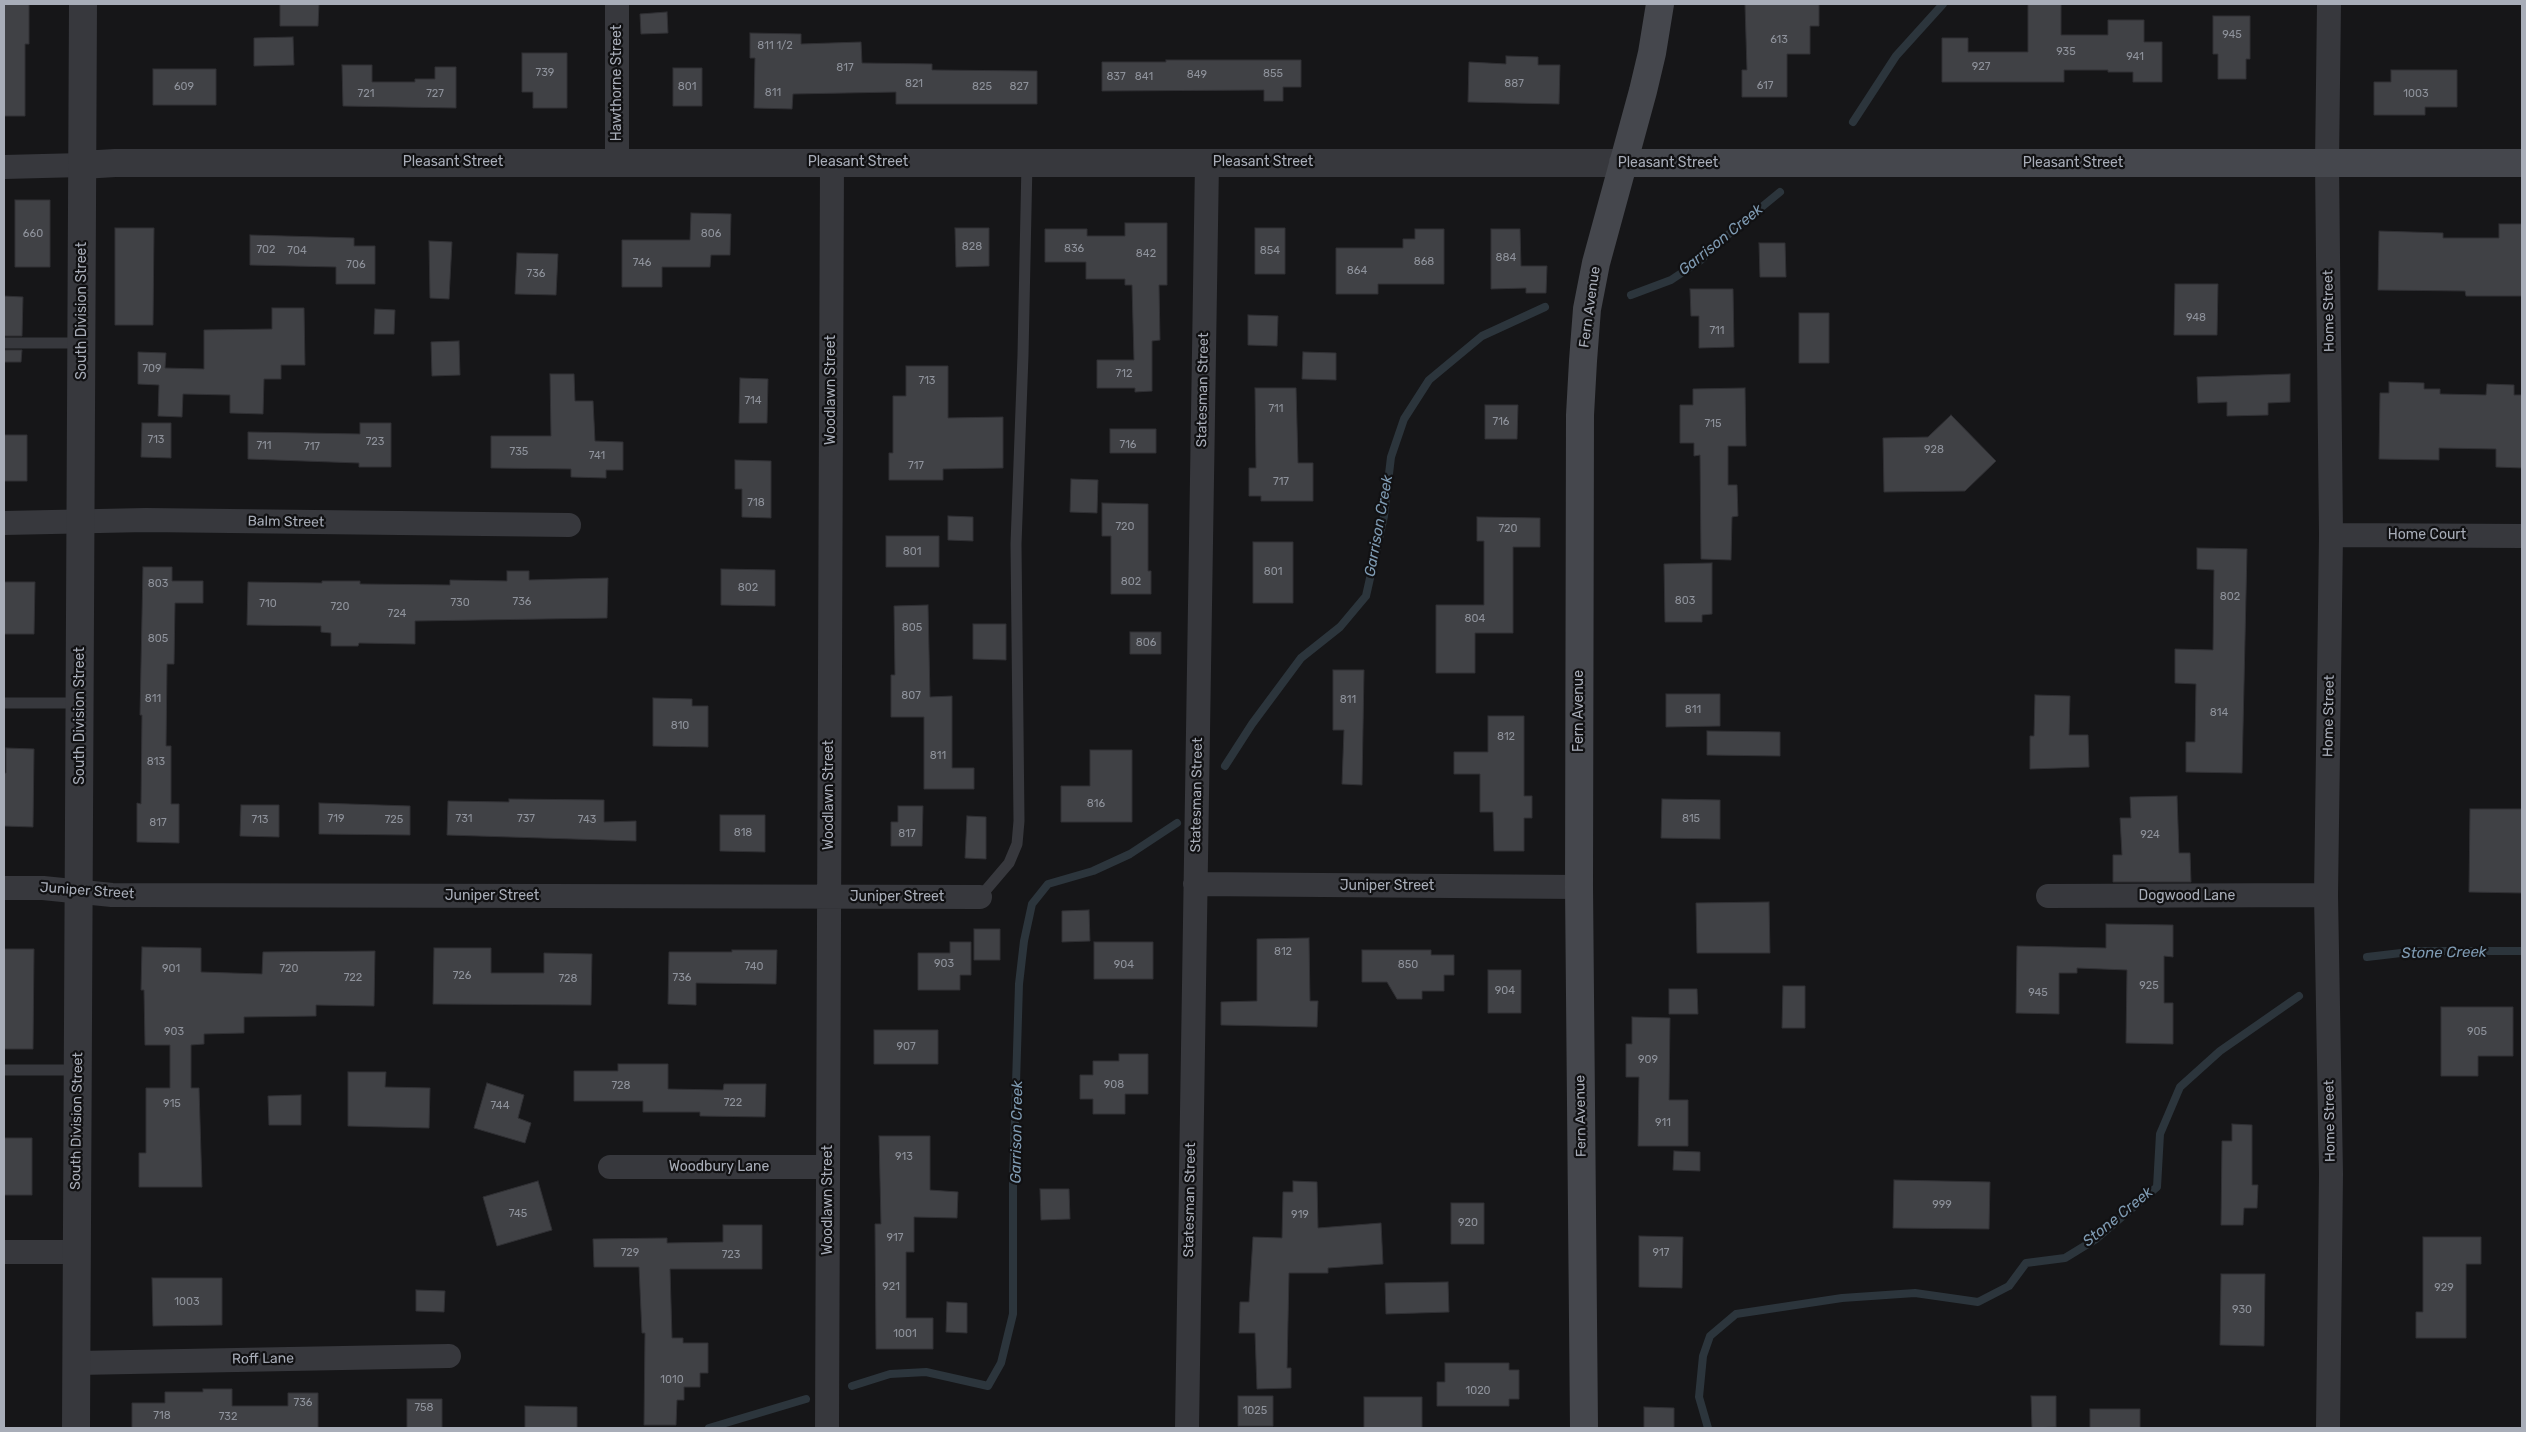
<!DOCTYPE html>
<html>
<head>
<meta charset="utf-8">
<style>
  body { margin:0 }
  #map { position:relative; width:2526px; height:1432px; overflow:hidden; background:#161618; font-family:Rubik,sans-serif }
  canvas { display:block }
  .frame { position:absolute; inset:0; border:5px solid #a8adb8; pointer-events:none }
</style>
</head>
<body>
<div id="map">
<canvas width="2526" height="1432"></canvas>
<div class="frame"></div>
</div>
<script>
const ctx = document.querySelector('canvas').getContext('2d');
ctx.lineJoin = 'round';
const shape = rows => new Path2D(rows.map(r => 'M' + r).join(''));
function stroke(path, color, width, dash) { ctx.strokeStyle = color; ctx.lineWidth = width; ctx.lineCap = dash ? 'butt' : 'round'; ctx.setLineDash(dash || []); ctx.stroke(path); }
function fillPath(path, color) { ctx.fillStyle = color; ctx.fill(path, 'evenodd'); }
function label(font, color, halo, rows, align = 'center') {
  ctx.font = font + ' Rubik,sans-serif'; ctx.lineWidth = 4.5; ctx.setLineDash([]); ctx.textBaseline = 'middle'; ctx.strokeStyle = halo; ctx.fillStyle = color; for (const [text, x, y, turn = 0] of rows) {
    ctx.save(); ctx.translate(x, y); ctx.rotate((+turn || 0) * Math.PI / 180); ctx.textAlign = isNaN(turn) ? turn : align; if (halo) ctx.strokeText(text, 0, 0); ctx.fillText(text, 0, 0); ctx.restore();
  }
}
stroke(shape([
  [1853,122,1896,56,1943,4],
  [1631,295,1671,280,1701,260,1713,247,1780,192],
  [1225,766,1252,724,1301,658,1340,627,1366,596,1384,516,1391,457,1404,419,1429,380,1482,336,1545,307],
  [2367,957,2418,951,2522,951],
  [852,1386,890,1374,926,1372,988,1386,1001,1363,1013,1314,1013,1184,1019,984,1024,941,1032,904,1048,884,1093,871,1130,854,1177,823],
  [709,1428,806,1399],
  [1708,1428,1699,1397,1703,1356,1710,1336,1736,1314,1842,1298,1915,1293,1978,1302,2009,1286,2026,1263,2065,1258,2096,1239,2157,1187,2160,1134,2180,1087,2220,1051,2299,996]
]), '#2c353c', 8);
const building = shape([
  [4,4,29,4,29,44,25,44,25,116,4,116,4,4],
  [280,4,319,4,318,26,280,26,280,4],
  [1745,4,1819,4,1819,26,1810,26,1810,54,1787,54,1787,97,1742,97,1742,70,1747,70,1745,4],
  [2028,4,2061,4,2061,35,2108,35,2108,20,2144,20,2144,42,2162,42,2162,82,2133,82,2133,72,2108,72,2108,70,2064,70,2064,82,1942,82,1942,38,1968,38,1968,52,2028,52,2028,4],
  [667,12,668,33,641,34,640,14,667,12],
  [2213,16,2250,16,2250,59,2246,59,2246,79,2218,79,2218,54,2213,54,2213,16],
  [750,33,801,34,801,44,861,42,862,63,932,64,932,70,1037,71,1037,104,896,104,896,92,793,94,792,109,754,108,755,58,750,58,750,33],
  [293,37,294,65,254,66,254,38,293,37],
  [522,53,567,53,567,108,533,108,533,92,522,92,522,53],
  [1506,56,1538,57,1538,65,1560,65,1559,104,1468,102,1469,62,1506,64,1506,56],
  [1166,60,1301,60,1301,87,1283,87,1283,101,1264,101,1264,90,1102,91,1102,62,1166,62,1166,60],
  [342,65,372,65,372,82,415,82,415,79,435,79,435,67,456,67,456,108,343,106,342,65],
  [673,68,702,68,702,106,673,106,673,68],
  [153,69,216,69,216,105,153,105,153,69],
  [2391,70,2457,70,2457,107,2425,107,2425,115,2374,115,2374,82,2391,82,2391,70],
  [15,200,50,200,50,267,15,267,15,200],
  [691,213,731,214,730,255,711,255,710,267,662,267,662,287,622,287,622,240,690,240,691,213],
  [1125,223,1167,223,1167,285,1159,285,1160,340,1152,341,1152,391,1135,392,1135,388,1097,388,1097,360,1134,360,1132,285,1125,285,1125,279,1086,279,1086,262,1045,262,1045,229,1087,229,1087,236,1125,236,1125,223],
  [2499,224,2522,224,2522,296,2466,296,2465,291,2378,290,2379,231,2443,233,2443,238,2499,238,2499,224],
  [115,228,154,228,153,325,115,325,115,228],
  [955,228,989,228,989,266,956,267,955,228],
  [1255,228,1285,228,1285,274,1255,274,1255,228],
  [1415,229,1444,229,1444,284,1378,284,1378,294,1336,294,1336,248,1403,248,1403,239,1415,239,1415,229],
  [1491,229,1520,229,1521,266,1547,266,1546,293,1526,293,1526,288,1491,289,1491,229],
  [250,235,354,238,354,246,375,246,375,284,336,284,336,267,250,265,250,235],
  [429,241,452,242,449,299,430,298,429,241],
  [1759,243,1785,243,1786,277,1760,277,1759,243],
  [517,253,558,254,556,295,515,294,517,253],
  [2175,284,2218,284,2217,335,2174,335,2175,284],
  [1690,289,1733,289,1734,347,1699,348,1699,316,1691,316,1690,289],
  [4,296,23,297,22,336,4,336,4,296],
  [272,308,304,308,305,365,281,365,281,379,264,379,263,414,230,413,230,395,183,394,182,417,158,416,159,385,138,384,138,352,166,353,165,368,204,369,204,330,272,329,272,308],
  [375,309,395,310,394,334,374,334,375,309],
  [1799,313,1829,313,1829,363,1799,363,1799,313],
  [1248,315,1278,316,1277,346,1248,345,1248,315],
  [459,341,460,375,432,376,431,342,459,341],
  [4,350,22,350,21,362,4,362,4,350],
  [1303,352,1336,353,1336,380,1302,379,1303,352],
  [906,366,948,366,948,418,1003,417,1003,468,943,469,943,480,889,480,889,453,893,453,893,396,906,396,906,366],
  [550,374,574,374,575,401,593,401,595,441,623,442,623,470,606,470,606,478,571,477,571,469,491,468,491,436,551,436,550,374],
  [2290,374,2290,402,2268,403,2268,415,2227,416,2227,402,2198,403,2197,377,2290,374],
  [740,378,768,379,767,423,739,423,740,378],
  [2389,382,2424,383,2424,389,2440,389,2440,394,2486,395,2487,384,2514,385,2514,395,2522,395,2522,468,2496,467,2496,449,2439,448,2439,460,2379,459,2380,393,2389,393,2389,382],
  [1255,388,1296,388,1298,463,1313,463,1313,501,1261,501,1261,496,1249,496,1249,468,1256,468,1255,388],
  [1745,388,1746,446,1728,446,1728,485,1737,485,1738,516,1732,517,1731,560,1701,559,1700,455,1694,456,1694,443,1680,443,1680,405,1693,405,1693,389,1745,388],
  [1485,405,1518,405,1517,439,1485,439,1485,405],
  [1951,415,1996,461,1965,491,1884,492,1883,438,1928,437,1951,415],
  [142,423,171,423,171,458,141,457,142,423],
  [360,423,391,423,391,467,359,467,359,463,248,459,248,432,360,434,360,423],
  [1110,429,1156,429,1156,453,1110,453,1110,429],
  [4,435,27,435,27,481,4,481,4,435],
  [735,460,771,461,771,518,742,517,742,489,735,489,735,460],
  [1071,479,1098,480,1097,513,1070,512,1071,479],
  [1102,503,1148,504,1148,571,1151,571,1151,594,1111,594,1111,536,1102,536,1102,503],
  [948,516,973,517,973,541,948,540,948,516],
  [1477,517,1540,518,1540,547,1513,547,1513,633,1475,633,1475,673,1436,673,1436,605,1484,605,1484,541,1477,541,1477,517],
  [886,536,939,536,939,567,886,567,886,536],
  [1253,542,1293,542,1293,603,1253,603,1253,542],
  [2197,548,2247,549,2242,773,2186,772,2186,742,2195,742,2196,684,2175,683,2175,649,2213,650,2214,570,2197,569,2197,548],
  [1712,563,1712,614,1702,615,1702,622,1665,622,1664,564,1712,563],
  [143,567,172,567,172,581,203,581,203,603,175,603,174,664,167,664,166,746,171,746,171,804,179,804,179,843,137,842,137,803,141,804,142,715,140,715,143,567],
  [721,569,775,570,775,606,721,605,721,569],
  [507,571,529,571,529,580,608,578,607,618,415,621,415,644,359,643,358,646,331,646,331,633,321,632,321,626,247,625,248,582,322,583,322,581,360,581,360,584,450,585,450,580,507,581,507,571],
  [4,582,35,582,34,634,4,634,4,582],
  [928,605,930,697,952,696,952,768,974,768,974,789,924,789,924,717,891,717,891,675,895,675,894,606,928,605],
  [973,624,1006,624,1006,660,973,659,973,624],
  [1130,632,1161,632,1161,654,1130,654,1130,632],
  [1333,670,1364,670,1362,785,1342,784,1344,730,1333,730,1333,670],
  [1666,694,1720,694,1720,726,1666,727,1666,694],
  [2035,695,2070,696,2069,735,2088,735,2089,767,2030,769,2030,736,2034,736,2035,695],
  [653,698,692,699,692,706,708,706,708,747,653,746,653,698],
  [1488,716,1524,716,1524,796,1532,796,1532,818,1524,818,1524,851,1494,851,1493,812,1480,812,1480,774,1454,774,1454,752,1488,752,1488,716],
  [1707,731,1780,732,1780,756,1707,755,1707,731],
  [6,748,34,749,33,827,4,826,4,773,6,773,6,748],
  [1090,750,1132,750,1132,822,1061,822,1061,786,1090,786,1090,750],
  [2177,796,2179,853,2190,853,2191,882,2113,882,2113,855,2122,855,2120,818,2131,818,2130,797,2177,796],
  [509,799,604,800,604,822,636,821,636,841,447,835,448,801,509,802,509,799],
  [1662,799,1720,800,1720,839,1661,838,1662,799],
  [319,803,410,806,410,835,319,834,319,803],
  [241,805,279,805,279,837,240,836,241,805],
  [898,806,923,806,922,846,891,846,891,822,898,822,898,806],
  [2470,809,2522,809,2522,893,2469,892,2470,809],
  [720,815,765,815,765,852,720,851,720,815],
  [967,816,986,817,986,859,965,858,967,816],
  [1769,902,1770,953,1697,953,1696,903,1769,902],
  [1089,910,1090,941,1062,942,1062,911,1089,910],
  [2106,924,2173,925,2173,957,2164,956,2164,1003,2173,1003,2173,1044,2126,1043,2127,970,2077,968,2077,973,2059,973,2059,1014,2016,1013,2017,946,2106,948,2106,924],
  [974,929,1000,929,1000,960,974,960,974,929],
  [1309,938,1310,1001,1318,1001,1317,1027,1221,1025,1221,1002,1257,1001,1257,939,1309,938],
  [950,942,971,942,971,975,960,975,960,990,918,990,918,953,950,953,950,942],
  [1094,942,1153,942,1153,979,1094,979,1094,942],
  [142,947,201,948,201,972,262,974,263,952,375,951,374,1006,316,1005,316,1016,244,1017,244,1033,204,1034,204,1044,191,1045,191,1088,199,1088,202,1187,139,1187,139,1153,146,1153,146,1088,170,1088,170,1045,145,1045,144,990,141,990,142,947],
  [434,948,491,948,491,973,544,973,544,953,592,954,591,1005,433,1004,434,948],
  [4,949,34,949,33,1049,4,1049,4,949],
  [732,950,777,950,776,984,696,983,696,1005,668,1004,669,952,732,952,732,950],
  [1362,950,1431,950,1431,955,1454,955,1454,975,1444,975,1444,991,1422,991,1422,999,1397,999,1387,982,1362,982,1362,950],
  [1488,970,1521,970,1521,1013,1488,1013,1488,970],
  [1783,986,1805,986,1805,1028,1782,1028,1783,986],
  [1669,989,1697,989,1698,1014,1669,1014,1669,989],
  [2441,1007,2513,1007,2513,1056,2478,1056,2478,1076,2441,1076,2441,1007],
  [1632,1017,1670,1018,1669,1100,1688,1100,1688,1146,1638,1146,1639,1077,1626,1077,1626,1044,1632,1044,1632,1017],
  [874,1030,938,1030,938,1064,874,1064,874,1030],
  [1119,1054,1148,1054,1148,1094,1125,1094,1125,1114,1093,1114,1093,1099,1080,1099,1080,1075,1093,1075,1093,1061,1119,1061,1119,1054],
  [618,1064,668,1064,668,1089,723,1090,724,1084,766,1084,765,1117,700,1116,700,1112,643,1112,643,1101,574,1101,574,1071,618,1071,618,1064],
  [348,1072,386,1072,385,1087,430,1088,429,1128,348,1126,348,1072],
  [487,1083,524,1095,518,1118,531,1123,525,1143,474,1128,487,1083],
  [301,1095,301,1125,269,1125,268,1096,301,1095],
  [2232,1124,2252,1125,2252,1185,2258,1185,2257,1208,2244,1208,2243,1225,2221,1225,2222,1141,2232,1141,2232,1124],
  [879,1136,930,1136,930,1190,958,1192,957,1218,914,1217,914,1252,906,1252,906,1318,933,1318,933,1349,876,1349,875,1224,881,1224,879,1136],
  [4,1138,32,1138,32,1195,4,1195,4,1138],
  [1674,1151,1700,1152,1700,1171,1673,1170,1674,1151],
  [1894,1180,1990,1182,1989,1229,1893,1228,1894,1180],
  [538,1181,552,1230,497,1246,483,1197,538,1181],
  [1293,1181,1317,1182,1318,1228,1381,1223,1383,1264,1328,1268,1328,1273,1289,1273,1287,1368,1291,1368,1291,1388,1257,1389,1255,1333,1239,1333,1240,1302,1249,1302,1253,1237,1282,1238,1283,1192,1293,1192,1293,1181],
  [1040,1189,1069,1189,1070,1219,1041,1220,1040,1189],
  [1451,1203,1484,1203,1484,1244,1451,1244,1451,1203],
  [723,1225,762,1225,762,1269,670,1269,672,1338,683,1338,683,1343,708,1343,708,1373,700,1373,700,1387,684,1387,684,1400,677,1400,676,1425,644,1425,645,1333,642,1333,639,1267,594,1267,593,1239,667,1238,667,1243,723,1242,723,1225],
  [1639,1236,1683,1237,1682,1288,1639,1287,1639,1236],
  [2423,1237,2481,1237,2481,1264,2466,1264,2466,1338,2416,1338,2416,1312,2423,1312,2423,1237],
  [2221,1274,2265,1274,2264,1346,2220,1345,2221,1274],
  [152,1278,222,1278,222,1325,153,1326,152,1278],
  [1448,1282,1449,1312,1386,1314,1385,1283,1448,1282],
  [416,1290,445,1291,444,1312,416,1311,416,1290],
  [947,1302,967,1303,967,1333,946,1332,947,1302],
  [1445,1363,1509,1363,1509,1370,1519,1370,1519,1399,1509,1399,1509,1406,1437,1406,1437,1382,1445,1382,1445,1363],
  [203,1389,232,1389,232,1406,288,1406,288,1393,318,1393,318,1428,132,1428,132,1403,165,1403,165,1392,203,1392,203,1389],
  [1238,1396,1273,1396,1273,1426,1238,1426,1238,1396],
  [2031,1396,2056,1396,2056,1427,2032,1428,2031,1396],
  [1364,1397,1422,1397,1422,1428,1364,1428,1364,1397],
  [407,1399,442,1399,442,1428,407,1428,407,1399],
  [525,1406,577,1407,577,1428,525,1428,525,1406],
  [1644,1407,1674,1408,1674,1428,1644,1428,1644,1407],
  [2090,1409,2140,1409,2140,1428,2090,1428,2090,1409]
]);
fillPath(building, '#404145');
stroke(building, '#303034', 1);
stroke(shape([
  [4,343,82,343],
  [4,703,80,703],
  [980,897,1009,863,1017,844,1019,821,1016,544,1023,355,1027,162],
  [4,1070,78,1070]
]), '#37383d', 11);
stroke(shape([
  [617,162,617,4],
  [4,167,82,165],
  [4,523,146,520,569,525],
  [2331,535,2522,536],
  [1195,884,1579,887],
  [4,888,43,888,112,895,980,897],
  [2048,896,2326,895],
  [610,1167,828,1167],
  [4,1252,76,1252],
  [77,1363,449,1356],
  [827,1428,832,162],
  [1187,1428,1207,162],
  [2328,1428,2331,1174,2326,895,2331,535,2327,163,2329,4]
]), '#37383d', 24);
stroke(shape([
  [82,165,115,163,1623,163],
  [76,1428,83,4]
]), '#37383d', 28);
stroke(shape([
  [1623,163,2522,163],
  [1584,1428,1579,887,1580,415,1583,361,1587,309,1596,263,1643,91,1652,53,1660,4]
]), '#45474d', 28);
label('11px', '#8e929b', null, [
  ["945",2232,35],
  ["613",1779,40],
  ["811 1/2",775,46],
  ["935",2066,52],
  ["941",2135,57],
  ["927",1981,67],
  ["817",845,68],
  ["739",545,73],
  ["855",1273,74],
  ["849",1197,75],
  ["837",1116,77],
  ["841",1144,77],
  ["821",914,84],
  ["887",1514,84],
  ["617",1765,86],
  ["609",184,87],
  ["801",687,87],
  ["825",982,87],
  ["827",1019,87],
  ["811",773,93],
  ["721",366,94],
  ["727",435,94],
  ["1003",2416,94],
  ["660",33,234],
  ["806",711,234],
  ["828",972,247],
  ["836",1074,249],
  ["702",266,250],
  ["704",297,251],
  ["854",1270,251],
  ["842",1146,254],
  ["884",1506,258],
  ["868",1424,262],
  ["746",642,263],
  ["706",356,265],
  ["864",1357,271],
  ["736",536,274],
  ["948",2196,318],
  ["711",1717,331],
  ["709",152,369],
  ["712",1124,374],
  ["713",927,381],
  ["714",753,401],
  ["711",1276,409],
  ["716",1501,422],
  ["715",1713,424],
  ["713",156,440],
  ["723",375,442],
  ["716",1128,445],
  ["711",264,446],
  ["717",312,447],
  ["928",1934,450],
  ["735",519,452],
  ["741",597,456],
  ["717",916,466],
  ["717",1281,482],
  ["718",756,503],
  ["720",1125,527],
  ["720",1508,529],
  ["801",912,552],
  ["801",1273,572],
  ["802",1131,582],
  ["803",158,584],
  ["802",748,588],
  ["802",2230,597],
  ["803",1685,601],
  ["736",522,602],
  ["730",460,603],
  ["710",268,604],
  ["720",340,607],
  ["724",397,614],
  ["804",1475,619],
  ["805",912,628],
  ["805",158,639],
  ["806",1146,643],
  ["807",911,696],
  ["811",153,699],
  ["811",1348,700],
  ["811",1693,710],
  ["814",2219,713],
  ["810",680,726],
  ["812",1506,737],
  ["811",938,756],
  ["813",156,762],
  ["816",1096,804],
  ["719",336,819],
  ["731",464,819],
  ["737",526,819],
  ["815",1691,819],
  ["713",260,820],
  ["725",394,820],
  ["743",587,820],
  ["817",158,823],
  ["818",743,833],
  ["817",907,834],
  ["924",2150,835],
  ["812",1283,952],
  ["903",944,964],
  ["904",1124,965],
  ["850",1408,965],
  ["740",754,967],
  ["901",171,969],
  ["720",289,969],
  ["726",462,976],
  ["722",353,978],
  ["736",682,978],
  ["728",568,979],
  ["925",2149,986],
  ["904",1505,991],
  ["945",2038,993],
  ["903",174,1032],
  ["905",2477,1032],
  ["907",906,1047],
  ["909",1648,1060],
  ["908",1114,1085],
  ["728",621,1086],
  ["722",733,1103],
  ["915",172,1104],
  ["744",500,1106],
  ["911",1663,1123],
  ["913",904,1157],
  ["999",1942,1205],
  ["745",518,1214],
  ["919",1300,1215],
  ["920",1468,1223],
  ["917",895,1238],
  ["729",630,1253],
  ["917",1661,1253],
  ["723",731,1255],
  ["921",891,1287],
  ["929",2444,1288],
  ["1003",187,1302],
  ["930",2242,1310],
  ["1001",905,1334],
  ["1010",672,1380],
  ["1020",1478,1391],
  ["736",303,1403],
  ["758",424,1408],
  ["1025",1255,1411],
  ["718",162,1416],
  ["732",228,1417]
]);
label('14px', '#a8adb8', '#111113', [
  ["Hawthorne Street",617,83,-90],
  ["Pleasant Street",453,162],
  ["Pleasant Street",858,162],
  ["Pleasant Street",1263,162],
  ["Pleasant Street",1668,163],
  ["Pleasant Street",2073,163],
  ["Fern Avenue",1590,307,-82],
  ["South Division Street",82,311,-90],
  ["Home Street",2329,311,-91],
  ["Woodlawn Street",831,390,-90],
  ["Statesman Street",1203,390,-89],
  ["Balm Street",286,522,1],
  ["Home Court",2427,535],
  ["Fern Avenue",1579,711,-90],
  ["South Division Street",80,716,-90],
  ["Home Street",2329,716,-89],
  ["Woodlawn Street",829,795,-90],
  ["Statesman Street",1197,795,-89],
  ["Juniper Street",1387,886],
  ["Juniper Street",87,891,4],
  ["Juniper Street",492,896],
  ["Dogwood Lane",2187,896],
  ["Juniper Street",897,897],
  ["Fern Avenue",1581,1116,-91],
  ["South Division Street",77,1121,-89],
  ["Home Street",2330,1121,-91],
  ["Woodbury Lane",719,1167],
  ["Woodlawn Street",828,1200,-90],
  ["Statesman Street",1190,1200,-89],
  ["Roff Lane",263,1359,-1]
]);
label('italic 15px', '#7f9bb3', '#111113', [
  ["Garrison Creek",1721,240,-39],
  ["Garrison Creek",1379,526,-80],
  ["Stone Creek",2444,953,-1],
  ["Garrison Creek",1017,1132,-89],
  ["Stone Creek",2118,1217,-39]
]);
</script>
</body>
</html>
